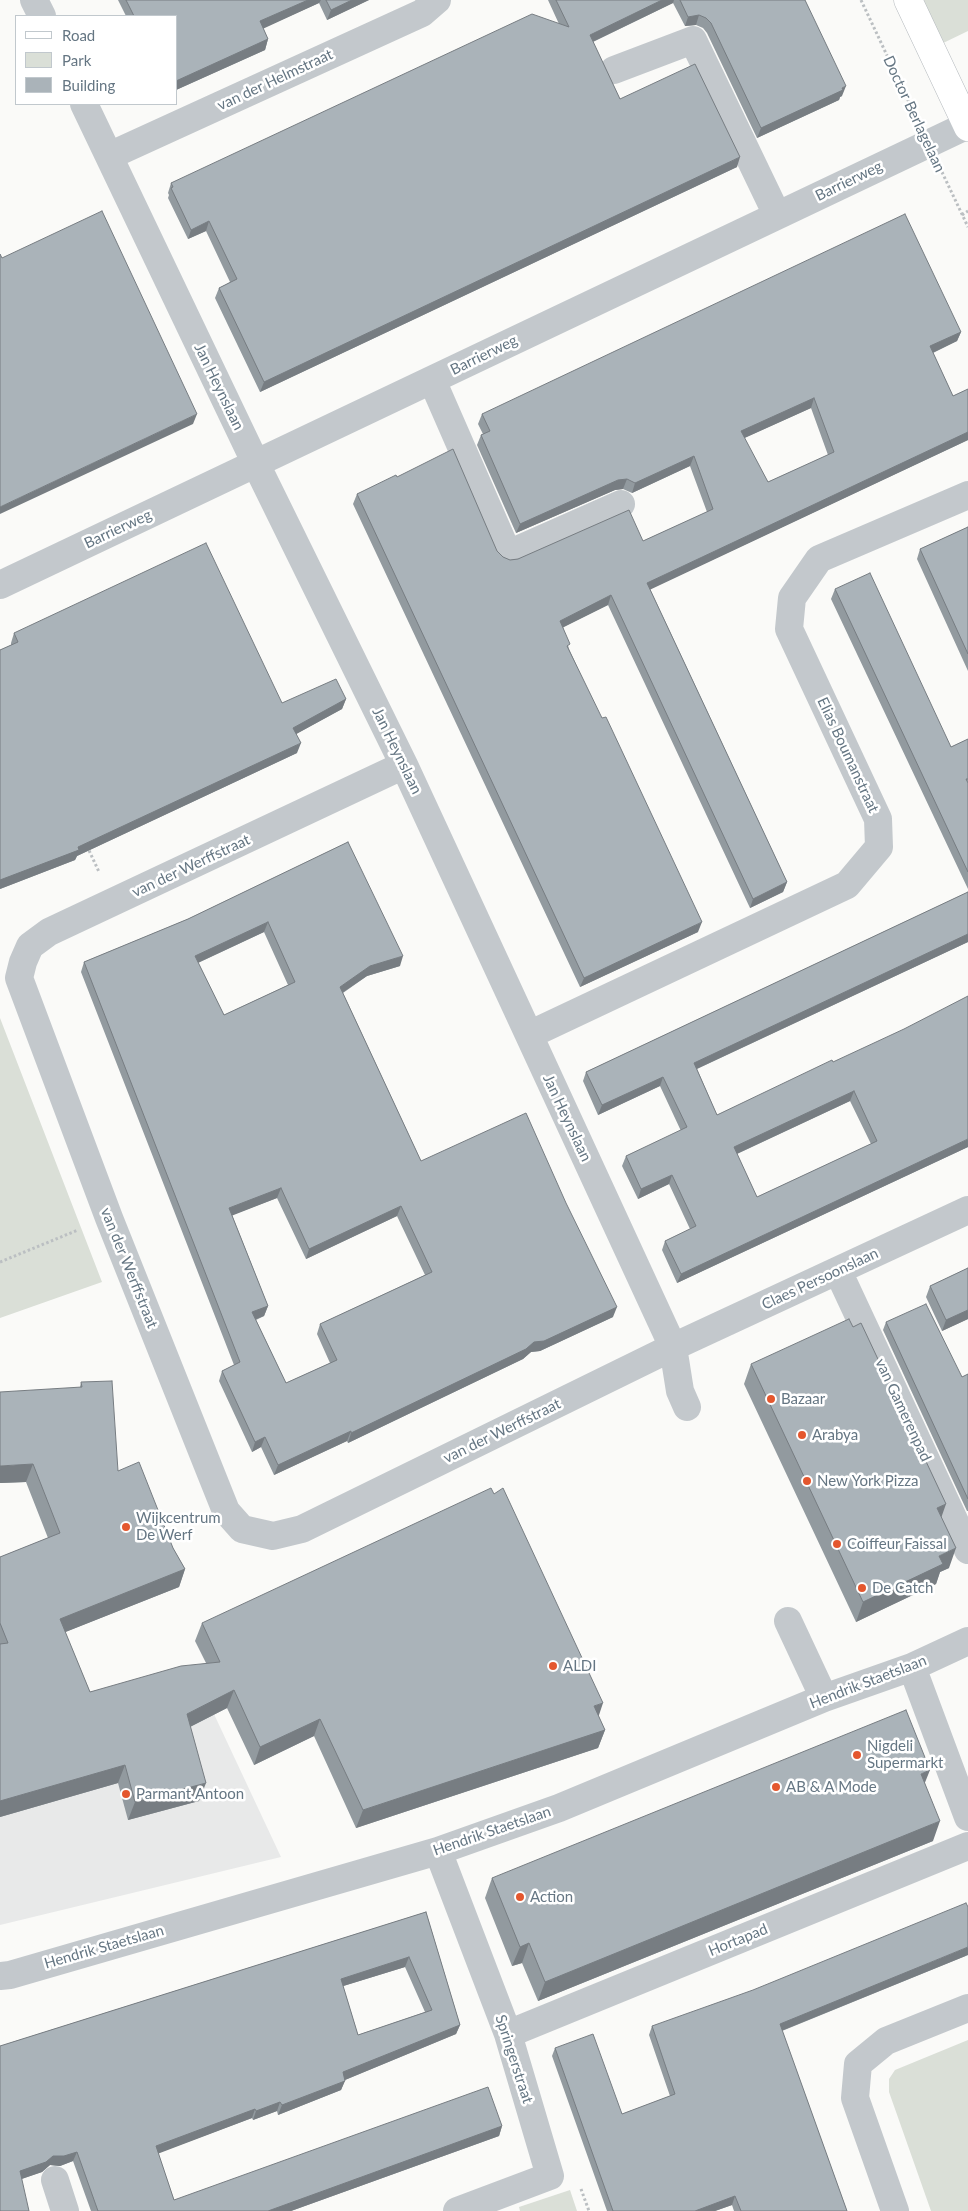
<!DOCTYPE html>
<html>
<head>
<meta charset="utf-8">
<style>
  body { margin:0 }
  #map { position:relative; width:968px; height:2211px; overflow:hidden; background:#fafaf8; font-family:Lato,sans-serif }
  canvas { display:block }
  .legend { position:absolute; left:15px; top:15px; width:162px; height:90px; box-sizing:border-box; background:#fff; border:1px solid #c1c8cd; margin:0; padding:6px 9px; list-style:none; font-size:15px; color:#657683 }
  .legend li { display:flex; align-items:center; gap:10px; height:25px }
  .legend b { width:25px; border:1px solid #c1c8cd }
</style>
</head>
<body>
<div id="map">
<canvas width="968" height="2211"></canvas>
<ul class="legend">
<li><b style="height:6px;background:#fff"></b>Road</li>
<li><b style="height:14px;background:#dadfd7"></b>Park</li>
<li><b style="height:14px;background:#aab3b9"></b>Building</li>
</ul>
</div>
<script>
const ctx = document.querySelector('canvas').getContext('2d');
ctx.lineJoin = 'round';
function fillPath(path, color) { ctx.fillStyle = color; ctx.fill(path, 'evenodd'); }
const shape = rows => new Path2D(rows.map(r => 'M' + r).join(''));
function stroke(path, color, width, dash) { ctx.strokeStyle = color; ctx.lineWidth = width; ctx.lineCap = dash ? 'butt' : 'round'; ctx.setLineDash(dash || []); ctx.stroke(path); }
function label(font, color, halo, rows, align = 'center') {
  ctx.font = font + ' Lato,sans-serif'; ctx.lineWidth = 5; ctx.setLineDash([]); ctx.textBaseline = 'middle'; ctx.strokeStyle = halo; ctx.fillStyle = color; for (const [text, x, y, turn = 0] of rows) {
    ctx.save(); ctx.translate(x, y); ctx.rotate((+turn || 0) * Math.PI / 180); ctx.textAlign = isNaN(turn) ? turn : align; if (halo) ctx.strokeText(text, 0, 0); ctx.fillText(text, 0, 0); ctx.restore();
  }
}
fillPath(shape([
  [198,1680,281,1857,0,1925,0,1731]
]), '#e8e9e9');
fillPath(shape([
  [915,0,968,0,968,31,937,46],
  [0,1018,102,1282,0,1318],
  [968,2040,968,2211,931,2211,889,2092,889,2079,895,2070],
  [570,2190,577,2211,520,2211,519,2207]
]), '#dadfd7');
const major = shape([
  [908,0,968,127]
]);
stroke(major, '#b5babe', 29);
stroke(shape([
  [861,0,915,115],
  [942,172,968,227],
  [962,215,968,211],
  [87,846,99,872],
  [0,1262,78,1230],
  [581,2189,589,2211]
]), '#bbbfc2', 3, [2.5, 2.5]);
stroke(shape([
  [34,0,42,16],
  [614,70,693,40,777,215],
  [84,104,256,464,404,765,529,1035,673,1347,680,1391,687,1407],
  [109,156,422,13,437,0],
  [432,380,508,554,621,504],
  [0,585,968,125],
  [404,765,49,932,30,946,23,962,19,978,109,1218,226,1511,242,1529,273,1536,302,1529,673,1347,968,1210],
  [529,1035,847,885,879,847,878,819,789,629,792,598,819,559,968,495],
  [838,1271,968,1550],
  [788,1621,824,1698],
  [912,1667,968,1817],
  [438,1851,508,2034,550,2176,457,2211],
  [0,1976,10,1975,438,1851,559,1808,824,1698,912,1667,968,1641],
  [508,2034,968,1846],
  [55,2180,65,2211],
  [895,2211,855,2098,858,2064,886,2041,968,2008]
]), '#c3c8cc', 28);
stroke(major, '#fff', 28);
fillPath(shape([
  [118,0,369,0,327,20,319,3,263,28,268,39,265,50,176,90,176,16,126,16],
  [548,0,805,0,842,96,840,97,839,100,757,138,707,33,703,28,696,25,685,26,673,3,593,42,620,99,737,167,260,392,215,298,219,288,230,282,206,231,188,239,168,198,169,195,168,193,171,183,559,24],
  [961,332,957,341,933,353,953,396,968,389,968,440,650,589,787,882,783,892,750,908,608,605,563,627,569,649,698,932,580,987,353,504,357,494,397,477,497,551,503,557,510,560,643,541,707,512,690,466,632,493,623,489,615,490,516,533,477,445,481,435,483,434,478,424,482,414],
  [811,408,828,455,768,482,744,438],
  [968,527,968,671,917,559,920,549],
  [835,589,951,747,968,739,968,889,831,599],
  [14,633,282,703,346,699,342,709,296,734,297,753,77,856,75,860,0,889,0,650,11,645,11,643],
  [348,842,400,966,367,976,343,993,421,1161,613,1317,540,1351,531,1352,523,1359,348,1443,347,1441,274,1475,261,1447,252,1452,219,1381,222,1371,234,1365,81,972,84,962,188,919],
  [264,932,288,985,224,1015,198,963],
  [277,1198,306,1259,397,1216,425,1275,320,1324,317,1334,330,1363,286,1383,256,1320,264,1316,268,1306,232,1215],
  [968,892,968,942,697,1069,717,1115,833,1062,968,1147,677,1283,662,1250,665,1241,690,1229,669,1184,638,1199,622,1166,626,1156,681,1131,660,1086,598,1115,583,1081,586,1072],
  [850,1101,871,1144,757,1197,737,1154],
  [968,1268,968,1319,942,1331,926,1297,930,1286],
  [886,1322,962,1377,968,1374,968,1511,967,1511,883,1330],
  [751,1364,949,1568,940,1572,936,1584,856,1622,744,1384],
  [81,1382,118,1471,173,1548,185,1569,179,1587,65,1632,90,1692,206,1663,195,1641,202,1623,599,1717,605,1730,598,1748,356,1828,314,1736,254,1765,227,1708,190,1727,199,1801,128,1820,118,1783,0,1817,0,1557,48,1538,26,1482,0,1483,80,1387],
  [925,1783,933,1841,538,2001,522,1963,512,1966,485,1898,492,1878],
  [426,1912,460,2025,456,2034,345,2080,341,2090,278,2115,277,2111,253,2120,252,2118,158,2153,174,2200,502,2126,499,2136,291,2211,91,2211,73,2161,60,2166,50,2165,42,2172,21,2179,0,2211,0,2046],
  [405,1967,425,2012,358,2035,343,1986],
  [968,1955,782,2031,847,2211,734,2211,732,2205,715,2211,607,2211,552,2056,555,2048,622,2114,670,2096,649,2035,652,2026]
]), '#929a9f');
fillPath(shape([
  [308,0,321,0,319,3,256,32,260,21],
  [352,0,369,0,327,20,331,10],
  [662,0,674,0,673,3,586,45,590,35],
  [699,15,696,25,685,26,688,17],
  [268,39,265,50,176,90,176,81],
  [846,86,842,96,840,97,839,100,757,138,761,128],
  [740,157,737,167,260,392,264,382],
  [209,221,206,231,188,239,191,230],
  [961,332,957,341,926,356,930,346],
  [814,398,811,408,738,441,741,431],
  [197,414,193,424,0,514,0,507],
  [968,432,968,440,643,593,647,583],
  [694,456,690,466,632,493,635,483],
  [627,479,623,489,615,490,516,533,520,524,618,480],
  [611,595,608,605,556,631,560,621],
  [346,699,342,709,289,738,293,728],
  [301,743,297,753,77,856,75,860,0,889,0,880,78,847],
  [787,882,783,892,750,908,753,899],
  [268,922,264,932,191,966,195,956],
  [702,922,698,932,580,987,584,978],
  [968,934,968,942,690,1072,694,1063],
  [403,956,400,966,367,976,336,997,340,987,370,966],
  [663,1077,660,1086,598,1115,602,1105],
  [854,1091,850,1101,730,1157,734,1147],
  [968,1139,968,1147,677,1283,681,1274],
  [672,1175,669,1184,638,1199,641,1189],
  [281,1188,277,1198,226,1218,229,1208],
  [401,1206,397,1216,306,1259,309,1249],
  [268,1306,264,1316,249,1322,252,1312],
  [617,1307,613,1317,540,1351,531,1352,523,1359,348,1443,351,1433,534,1342],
  [968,1310,968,1319,942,1331,946,1320],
  [351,1431,347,1441,274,1475,278,1465],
  [265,1437,261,1447,252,1452,255,1442],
  [33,1464,26,1482,0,1483,0,1466],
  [946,1504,939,1524,937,1508],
  [956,1548,949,1568,940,1572,936,1584,856,1622,863,1602,939,1556],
  [185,1569,179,1587,53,1637,60,1619],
  [234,1690,227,1708,180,1732,187,1714],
  [603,1703,597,1721,594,1706],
  [320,1719,314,1736,254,1765,260,1747],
  [605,1730,598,1748,356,1828,363,1810],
  [125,1765,118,1783,0,1817,0,1801],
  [930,1770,922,1790,921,1774],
  [206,1783,199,1801,128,1820,135,1802],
  [940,1821,933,1841,538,2001,545,1982],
  [529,1943,522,1963,512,1966,520,1947],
  [968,1947,968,1955,776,2033,780,2024],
  [409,1957,405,1967,337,1988,341,1979],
  [460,2025,456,2034,340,2082,343,2072],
  [345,2081,341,2090,278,2115,282,2105],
  [280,2102,277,2111,253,2120,256,2111],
  [255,2109,252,2118,152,2156,156,2146],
  [502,2126,499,2136,291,2211,268,2211],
  [77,2152,73,2161,60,2166,50,2165,42,2172,16,2181,20,2171,53,2156],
  [735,2196,732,2205,715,2211,695,2211]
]), '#777d82');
const building = shape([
  [126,0,308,0,260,21,268,39,176,81,176,16,134,16,126,0],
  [326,0,352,0,331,10,326,0],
  [556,0,662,0,590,35,620,99,695,64,740,157,264,382,219,288,237,279,209,221,191,230,171,188,173,187,171,183,532,14,569,27,556,0],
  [680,0,805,0,846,86,842,88,843,90,761,128,711,23,706,18,699,15,688,17,680,0],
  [102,211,197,414,0,507,0,254,2,258,102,211],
  [905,214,961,332,930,346,953,396,968,389,968,432,647,583,787,882,753,899,611,595,560,621,570,644,567,646,602,718,606,717,702,922,584,978,357,494,396,475,397,477,453,449,497,551,503,557,510,560,518,559,629,510,643,541,713,509,694,456,635,483,627,479,618,480,520,524,481,435,490,431,482,414,905,214],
  [814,398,834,452,768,482,741,431,814,398],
  [968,527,968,654,920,549,968,527],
  [206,543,282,703,336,679,346,699,293,728,301,743,78,847,79,850,0,880,0,650,18,642,14,633,206,543],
  [870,573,951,747,968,739,968,779,966,779,968,783,968,872,835,589,870,573],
  [348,842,403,956,370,966,340,987,421,1161,526,1113,566,1203,617,1307,544,1341,534,1342,526,1349,351,1433,351,1431,278,1465,265,1437,255,1442,222,1371,240,1362,84,962,188,919,348,842],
  [268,922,295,982,224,1015,195,956,268,922],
  [281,1188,309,1249,401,1206,432,1272,320,1324,337,1360,286,1383,252,1312,268,1306,229,1208,281,1188],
  [968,892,968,934,694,1063,717,1115,832,1060,833,1062,904,1029,968,996,968,1139,681,1274,665,1241,696,1226,672,1175,641,1189,626,1156,687,1127,663,1077,602,1105,586,1072,968,892],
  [854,1091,877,1141,757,1197,734,1147,854,1091],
  [968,1268,968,1310,946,1320,930,1286,968,1268],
  [926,1304,962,1377,968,1374,968,1499,886,1322,926,1304],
  [849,1319,853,1327,861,1323,946,1504,937,1508,956,1548,939,1556,943,1564,863,1602,751,1364,849,1319],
  [112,1381,118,1471,139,1462,173,1548,185,1569,60,1619,90,1692,181,1666,220,1662,202,1623,491,1488,494,1494,503,1488,603,1703,594,1706,605,1730,363,1810,320,1719,260,1747,234,1690,187,1714,206,1783,135,1802,125,1765,0,1801,0,1644,8,1643,0,1623,0,1557,60,1533,33,1464,0,1466,0,1392,82,1387,81,1382,112,1381],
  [906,1710,930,1770,921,1774,940,1821,545,1982,529,1943,520,1947,492,1878,906,1710],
  [966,1903,968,1907,968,1947,780,2024,847,2211,741,2211,735,2196,695,2211,613,2211,555,2048,593,2034,622,2114,675,2094,652,2026,753,1990,966,1903],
  [426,1912,460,2025,343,2072,345,2081,282,2105,280,2102,256,2111,255,2109,156,2146,174,2200,488,2087,502,2126,268,2211,98,2211,77,2152,64,2156,53,2156,46,2162,20,2171,29,2211,0,2211,0,2046,426,1912],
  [409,1957,432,2010,358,2035,341,1979,409,1957]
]);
fillPath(building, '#aab3b9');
stroke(building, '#777d82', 1);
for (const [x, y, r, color] of [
  [771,1399,5,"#e4572e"],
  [802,1435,5,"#e4572e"],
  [807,1481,5,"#e4572e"],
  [126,1527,5,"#e4572e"],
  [837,1544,5,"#e4572e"],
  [862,1588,5,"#e4572e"],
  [553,1666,5,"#e4572e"],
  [857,1755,5,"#e4572e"],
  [776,1787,5,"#e4572e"],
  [126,1794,5,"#e4572e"],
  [520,1897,5,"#e4572e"]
]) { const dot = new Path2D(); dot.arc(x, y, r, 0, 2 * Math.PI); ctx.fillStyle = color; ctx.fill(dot); stroke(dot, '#fff', 2); }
label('15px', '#657683', '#fff', [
  ["van der Helmstraat",275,80,-25],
  ["Doctor Berlagelaan",914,114,65],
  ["Barrierweg",849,181,-26],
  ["Barrierweg",484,355,-26],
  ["Jan Heynslaan",219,387,64],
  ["Barrierweg",118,529,-25],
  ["Jan Heynslaan",397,751,64],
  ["Elias Boumanstraat",848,755,65],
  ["van der Werffstraat",191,866,-25],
  ["Jan Heynslaan",567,1118,65],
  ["van der Werffstraat",129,1268,68],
  ["Claes Persoonslaan",820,1279,-25],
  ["van Gamerenpad",903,1410,65],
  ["van der Werffstraat",502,1431,-26],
  ["Hendrik Staetslaan",868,1682,-21],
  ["Hendrik Staetslaan",492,1831,-19],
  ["Hortapad",738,1940,-22],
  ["Hendrik Staetslaan",104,1947,-16],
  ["Springerstraat",514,2059,72]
]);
label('15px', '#657683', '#fff', [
  ["Bazaar",781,1399],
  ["Arabya",812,1435],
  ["New York Pizza",817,1481],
  ["Wijkcentrum",136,1518],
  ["De Werf",136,1535],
  ["Coiffeur Faissal",847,1544],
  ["De Catch",872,1588],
  ["ALDI",563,1666],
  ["Nigdeli",867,1746],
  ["Supermarkt",867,1763],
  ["AB & A Mode",786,1787],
  ["Parmant Antoon",136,1794],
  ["Action",530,1897]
], 'left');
</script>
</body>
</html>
